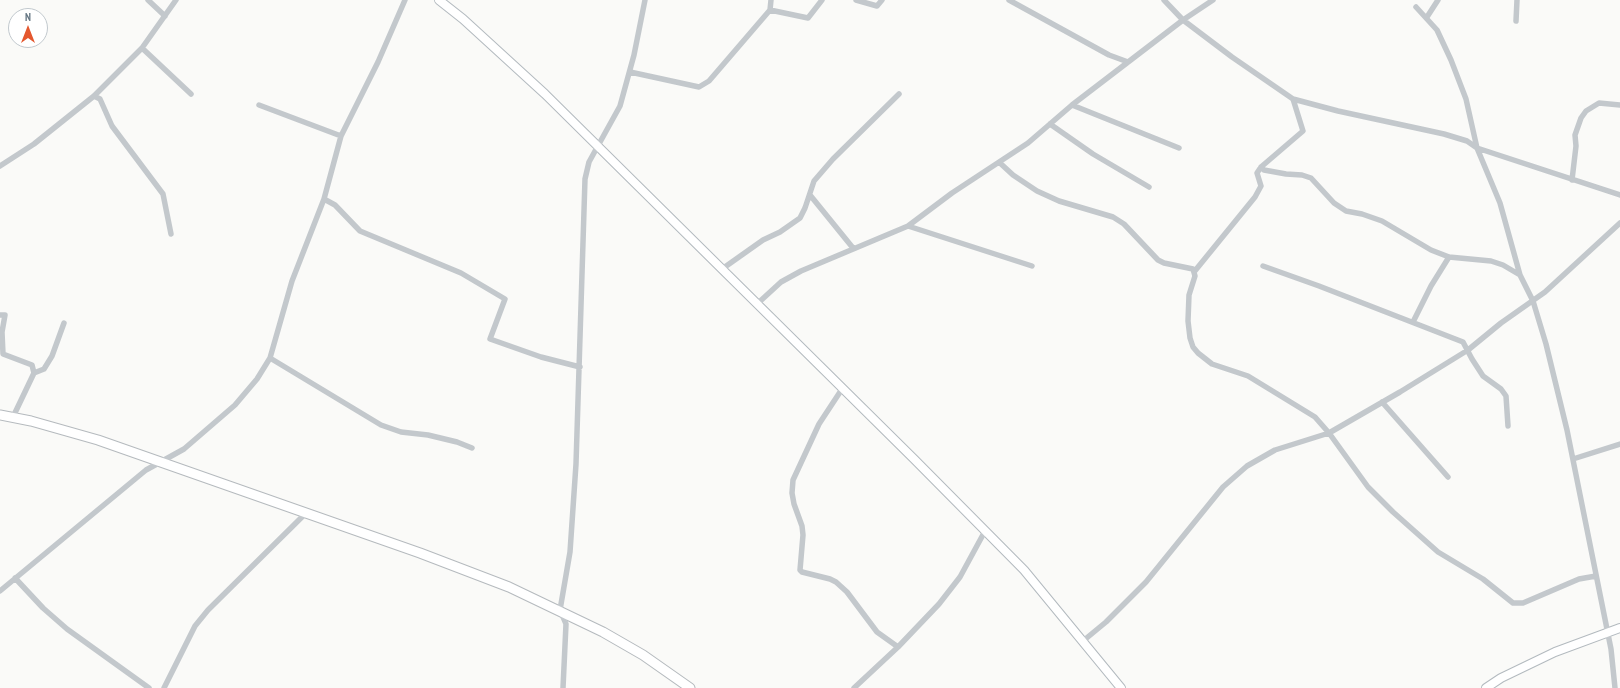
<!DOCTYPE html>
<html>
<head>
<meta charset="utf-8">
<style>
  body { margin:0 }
  #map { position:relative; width:1620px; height:688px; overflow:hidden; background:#fafaf8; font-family:"PT Sans Narrow",sans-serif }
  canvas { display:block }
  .north { position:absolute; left:8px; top:8px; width:40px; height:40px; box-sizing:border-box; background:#fff; border:1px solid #c1c8cd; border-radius:50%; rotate:0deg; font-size:11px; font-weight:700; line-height:16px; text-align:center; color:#657683 }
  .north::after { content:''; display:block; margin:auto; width:14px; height:18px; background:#e4572e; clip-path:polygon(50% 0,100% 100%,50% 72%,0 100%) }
</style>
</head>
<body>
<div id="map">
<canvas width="1620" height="688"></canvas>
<div class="north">N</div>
</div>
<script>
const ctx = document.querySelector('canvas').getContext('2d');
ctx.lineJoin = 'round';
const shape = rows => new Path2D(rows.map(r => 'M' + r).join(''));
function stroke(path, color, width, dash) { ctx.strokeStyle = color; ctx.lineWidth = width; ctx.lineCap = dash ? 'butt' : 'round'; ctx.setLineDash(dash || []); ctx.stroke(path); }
const secondary = shape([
  [439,0,463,19,545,94,914,459,1024,570,1121,688],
  [1486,688,1501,678,1555,652,1620,628]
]);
const primary = shape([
  [0,415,31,421,98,440,420,553,509,587,603,632,643,655,690,688]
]);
stroke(secondary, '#b3babf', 10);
stroke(primary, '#b5babe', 11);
stroke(shape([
  [148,0,165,16],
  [856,0,877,6,882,0],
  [1009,0,1109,55,1128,62],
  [1164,0,1183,20,1232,57,1293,99,1338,111,1444,134,1467,141,1477,148,1620,195],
  [1416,7,1437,30,1451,60,1466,99,1477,148,1500,203,1520,275,1533,301,1546,344,1567,430,1611,649,1615,688],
  [770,10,808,18,822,0],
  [1427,17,1438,0],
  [1516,21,1517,0],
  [142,48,191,94],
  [630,72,699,87,709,81,770,10,771,0],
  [94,96,100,99,112,126,163,194,171,234],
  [259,105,341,136],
  [1072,105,1179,148],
  [1050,124,1093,154,1149,187],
  [1000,163,1013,175,1037,191,1059,201,1113,217,1124,224,1158,260,1164,263,1193,269,1195,276,1189,295,1188,321,1190,338,1193,347,1198,353,1212,364,1248,376,1315,417,1329,433,1368,487,1393,512,1438,552,1483,579,1513,603,1523,603,1579,579,1596,576],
  [0,166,34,144,94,96,142,48,176,0],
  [1261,167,1264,170,1286,174,1302,175,1311,178,1334,203,1346,211,1362,214,1382,221,1431,250,1449,257,1491,261,1503,265,1520,275],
  [1572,180,1576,146,1575,135,1581,118,1586,111,1599,103,1620,105],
  [810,195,853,248],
  [324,199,335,205,360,231,461,273,505,299,490,339,541,357,580,367],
  [908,226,1032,266],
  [1263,266,1319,286,1463,342,1472,359,1483,376,1501,389,1506,396,1508,426],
  [722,269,763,240,780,232,800,218,805,208,814,181,833,159,899,94],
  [1194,272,1255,197,1261,186,1257,173,1261,167,1303,131,1293,99],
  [757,304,781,282,801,271,908,226,952,193,1028,143,1072,105,1183,20,1213,0],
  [0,315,5,315,2,332,3,354,32,365,34,373,13,417],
  [1413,322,1431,286,1449,257],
  [270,358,381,425,401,432,428,435,457,442,472,448],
  [34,373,44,369,52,356,64,323],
  [842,389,819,424,793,480,792,493,794,504,802,526,803,535,800,570,802,572,830,579,836,582,847,592,877,632,898,647],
  [1382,402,1448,477],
  [1573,459,1620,444],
  [15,578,43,608,67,629,149,688],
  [0,591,146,470,184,449,235,405,257,379,270,358,292,281,324,199,341,136,378,62,405,0],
  [1083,641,1106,622,1146,582,1223,487,1247,466,1275,450,1329,433,1400,392,1468,350,1501,323,1545,292,1620,223],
  [164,688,195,626,208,610,306,513],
  [563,688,566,624,560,610,570,552,576,464,585,179,589,162,620,106,634,55,645,0],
  [854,688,898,647,939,604,960,577,985,531]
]), '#c3c8cc', 5.5);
stroke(secondary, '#fff', 8);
stroke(primary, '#fff', 9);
</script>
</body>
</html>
